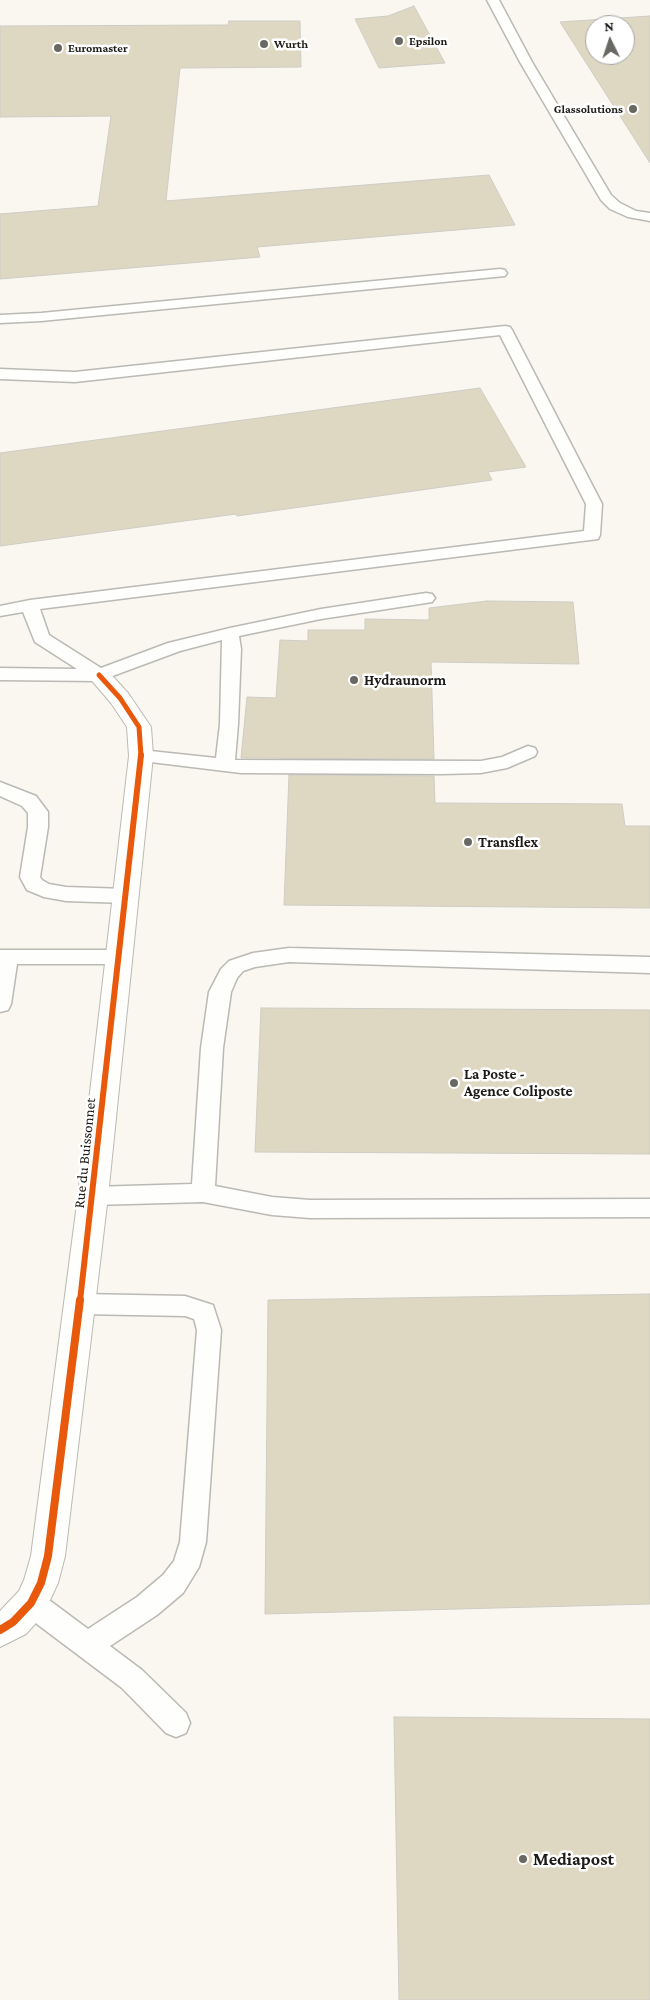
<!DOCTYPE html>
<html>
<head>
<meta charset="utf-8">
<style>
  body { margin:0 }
  #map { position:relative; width:650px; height:2000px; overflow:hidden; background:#f9f7ef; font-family:"Crimson Pro",serif }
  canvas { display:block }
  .north { position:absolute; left:585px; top:15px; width:50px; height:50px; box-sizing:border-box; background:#fff; border:1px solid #a5a4a2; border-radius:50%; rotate:356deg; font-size:14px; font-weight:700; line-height:20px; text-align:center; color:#1d1b17 }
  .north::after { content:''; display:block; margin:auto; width:18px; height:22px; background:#6a6863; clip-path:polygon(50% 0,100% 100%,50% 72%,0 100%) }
</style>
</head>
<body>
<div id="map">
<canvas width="650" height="2000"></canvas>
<div class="north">N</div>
</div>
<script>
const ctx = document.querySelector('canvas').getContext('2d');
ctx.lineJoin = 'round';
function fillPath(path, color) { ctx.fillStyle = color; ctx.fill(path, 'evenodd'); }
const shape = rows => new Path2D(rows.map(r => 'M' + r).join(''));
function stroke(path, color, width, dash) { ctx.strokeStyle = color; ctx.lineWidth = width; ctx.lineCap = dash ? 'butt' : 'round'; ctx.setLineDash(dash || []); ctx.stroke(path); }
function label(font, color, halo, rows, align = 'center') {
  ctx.font = font + ' "Crimson Pro",serif'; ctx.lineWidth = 5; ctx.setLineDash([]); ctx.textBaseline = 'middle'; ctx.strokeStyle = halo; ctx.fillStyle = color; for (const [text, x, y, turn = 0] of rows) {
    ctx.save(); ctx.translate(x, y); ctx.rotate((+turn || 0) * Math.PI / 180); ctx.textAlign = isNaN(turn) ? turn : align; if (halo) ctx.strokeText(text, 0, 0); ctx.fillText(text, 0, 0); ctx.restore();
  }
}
const building = shape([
  [414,6,445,63,379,68,355,19,388,16,414,6],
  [650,16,650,163,560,22,650,16],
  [595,25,625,25,625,55,595,55,595,25],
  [229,21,300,21,301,67,180,68,166,201,489,175,515,225,257,247,260,257,0,279,0,214,98,206,111,116,0,117,0,26,228,25,229,21],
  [480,388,526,467,488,472,492,480,237,516,236,514,0,546,0,453,480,388],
  [487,601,573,602,579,664,431,662,434,759,241,758,247,697,276,698,280,640,308,641,308,630,365,630,365,619,429,620,429,608,487,601],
  [289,775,434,776,435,803,622,804,625,826,650,826,650,908,284,905,289,775],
  [261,1008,650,1010,650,1154,255,1152,261,1008],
  [650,1294,650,1604,265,1614,268,1300,650,1294],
  [394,1717,650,1719,650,2000,399,2000,394,1717]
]);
fillPath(building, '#ded8c2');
stroke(building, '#ceccc6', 1);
const lane = shape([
  [487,0,499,0,532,62,611,195,620,203,636,211,650,213,650,221,628,217,610,209,601,200,520,62,487,0],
  [500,269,505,270,507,273,505,276,41,321,0,323,0,315,41,313,500,269],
  [505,326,510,327,512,330,602,504,600,535,598,539,40,609,49,635,101,668,168,643,230,628,321,609,426,593,432,594,435,598,432,602,426,603,321,619,239,636,241,649,238,724,235,760,481,761,502,757,528,746,535,748,537,752,535,756,507,768,481,773,443,774,241,773,134,760,132,756,134,752,141,750,216,758,220,724,222,640,180,651,99,681,0,680,0,668,77,669,35,642,23,612,0,616,0,606,30,600,584,531,586,504,500,335,75,382,0,379,0,369,75,372,505,326],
  [0,782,36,796,48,812,48,827,40,877,42,880,49,884,66,887,126,889,133,891,136,896,133,901,126,903,66,901,44,897,27,890,20,877,28,827,28,813,22,806,0,796,0,782],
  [289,948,650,957,650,973,289,962,255,967,243,971,237,978,231,992,223,1048,215,1186,272,1197,310,1200,650,1199,650,1217,310,1218,272,1215,203,1202,93,1205,85,1203,81,1196,85,1189,93,1187,192,1184,201,1048,209,992,221,969,229,961,253,953,289,948],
  [0,950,120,950,127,952,130,957,127,962,120,964,17,964,11,1004,8,1010,0,1012,0,950],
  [81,1294,185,1296,213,1305,221,1330,206,1542,199,1567,183,1593,157,1615,110,1646,142,1670,186,1713,190,1723,186,1733,176,1737,166,1733,122,1688,21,1612,17,1603,21,1594,31,1590,41,1594,88,1629,137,1597,163,1575,174,1561,180,1542,197,1330,194,1319,185,1316,81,1314,72,1311,69,1304,72,1297,81,1294]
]);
const street = shape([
  [99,668,107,670,128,693,151,727,153,756,108,1196,65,1556,58,1583,43,1615,26,1634,0,1647,0,1611,19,1591,24,1580,31,1556,78,1196,129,756,127,727,111,703,87,675,91,670,99,668]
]);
stroke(lane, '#bab9b3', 3);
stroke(street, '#bab9b3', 2);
fillPath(lane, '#fefefd');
fillPath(street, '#fefefd');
stroke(shape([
  [99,675,120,698,139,727,141,756]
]), '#e8590c', 5);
stroke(shape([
  [80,1301,141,755]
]), '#e8590c', 6);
stroke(shape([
  [0,1630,13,1622,31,1603,41,1583,48,1556,80,1300]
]), '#e8590c', 8);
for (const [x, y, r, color] of [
  [399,41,5,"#6a6863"],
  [264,44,5,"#6a6863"],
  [58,48,5,"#6a6863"],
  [633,109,5,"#6a6863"],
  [354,680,5,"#6a6863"],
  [468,842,5,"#6a6863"],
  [454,1083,5,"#6a6863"],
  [523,1859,5,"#6a6863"]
]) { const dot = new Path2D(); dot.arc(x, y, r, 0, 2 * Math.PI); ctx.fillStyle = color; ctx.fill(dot); stroke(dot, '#fff', 2); }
label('bold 12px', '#1d1b17', '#fff', [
  ["Epsilon",409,41],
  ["Wurth",274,44],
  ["Euromaster",68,48],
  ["Glassolutions",623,109,"right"]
], 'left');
label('bold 15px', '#1d1b17', '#fff', [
  ["Hydraunorm",364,680],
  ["Transflex",478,842],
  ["La Poste -",464,1074],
  ["Agence Coliposte",464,1091]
], 'left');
label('15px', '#1d1b17', '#fff', [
  ["Rue du Buissonnet",85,1153,-84]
]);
label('bold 18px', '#1d1b17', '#fff', [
  ["Mediapost",533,1859]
], 'left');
</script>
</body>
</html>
